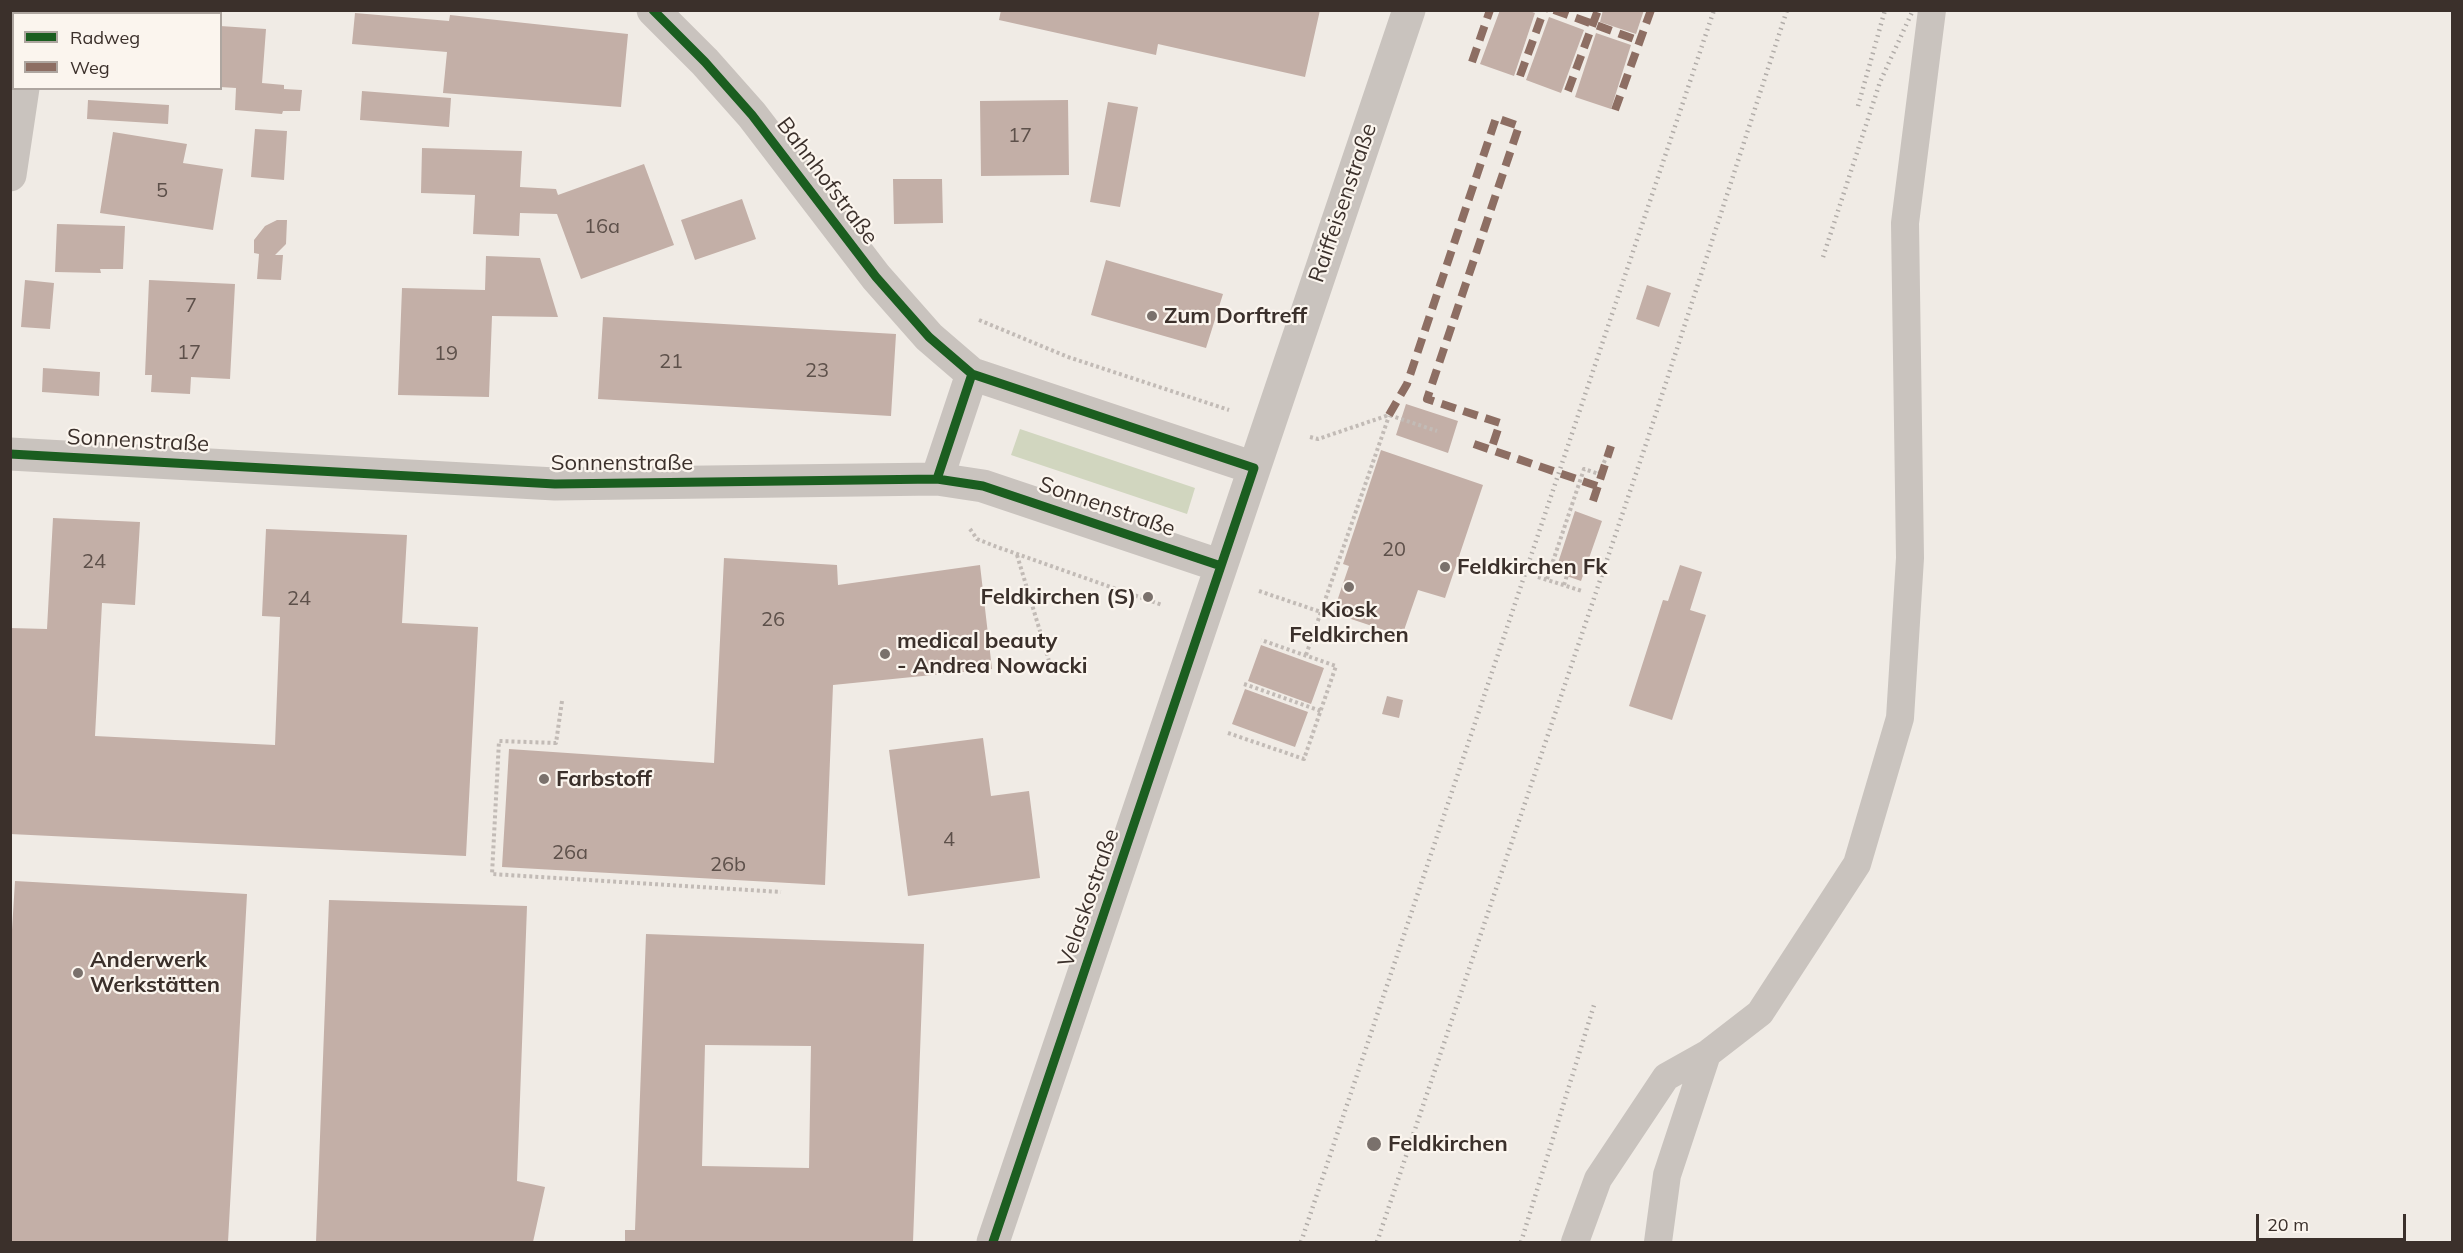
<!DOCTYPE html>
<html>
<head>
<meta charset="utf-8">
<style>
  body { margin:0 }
  #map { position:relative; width:2463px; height:1253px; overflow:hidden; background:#f0ebe5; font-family:Mulish,sans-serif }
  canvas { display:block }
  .frame { position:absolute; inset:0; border:12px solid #3b302b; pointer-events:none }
  .legend { position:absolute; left:12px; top:12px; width:210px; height:78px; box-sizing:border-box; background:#fbf5ee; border:2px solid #aea6a0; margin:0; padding:8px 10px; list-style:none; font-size:18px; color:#3b302b }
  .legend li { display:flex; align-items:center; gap:12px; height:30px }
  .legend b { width:30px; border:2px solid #aea6a0 }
  .scale { position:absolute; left:2256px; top:1214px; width:150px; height:27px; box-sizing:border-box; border:3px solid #3b302b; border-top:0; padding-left:8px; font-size:18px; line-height:21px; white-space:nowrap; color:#3b302b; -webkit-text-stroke:4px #fbf5ee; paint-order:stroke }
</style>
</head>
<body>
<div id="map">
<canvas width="2463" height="1253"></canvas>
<div class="frame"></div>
<ul class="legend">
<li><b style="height:8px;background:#1b5e20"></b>Radweg</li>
<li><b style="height:8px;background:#8d6e63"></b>Weg</li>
</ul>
<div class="scale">20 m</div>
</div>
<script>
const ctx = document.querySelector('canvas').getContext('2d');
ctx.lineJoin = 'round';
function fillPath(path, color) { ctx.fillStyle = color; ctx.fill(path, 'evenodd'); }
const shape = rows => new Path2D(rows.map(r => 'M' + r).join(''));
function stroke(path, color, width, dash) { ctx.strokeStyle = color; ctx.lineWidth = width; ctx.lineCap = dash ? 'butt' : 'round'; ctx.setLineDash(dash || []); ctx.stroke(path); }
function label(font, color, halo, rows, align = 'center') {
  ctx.font = font + ' Mulish,sans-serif'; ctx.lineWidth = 4.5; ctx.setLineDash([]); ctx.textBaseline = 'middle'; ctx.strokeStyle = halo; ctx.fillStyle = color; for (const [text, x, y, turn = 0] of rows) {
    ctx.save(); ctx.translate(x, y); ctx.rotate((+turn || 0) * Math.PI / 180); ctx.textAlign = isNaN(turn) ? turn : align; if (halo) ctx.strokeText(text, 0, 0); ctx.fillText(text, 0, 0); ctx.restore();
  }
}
fillPath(shape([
  [1020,429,1195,488,1187,514,1011,455]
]), '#d1d6bf');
fillPath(shape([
  [1001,10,1320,10,1305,77,1158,44,1156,55,999,20],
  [1500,10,1527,10,1535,13,1514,76,1480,64],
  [1603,10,1644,10,1636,34,1600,22],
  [355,13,449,21,450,15,628,34,621,107,443,93,447,52,352,44],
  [1549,17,1584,30,1561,93,1526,80],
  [220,26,266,29,262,83,284,85,284,89,302,90,300,111,283,111,282,114,235,110,236,88,220,87],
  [1596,33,1631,45,1611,109,1575,97],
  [362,91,451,98,449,127,360,120],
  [88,100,169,105,168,124,87,119],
  [1068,100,1069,175,981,176,980,101],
  [1108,102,1138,107,1120,207,1090,202],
  [255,129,287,131,284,180,251,177],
  [113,132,187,144,183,163,223,169,213,230,100,213],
  [422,148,522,151,520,187,556,189,558,195,644,164,674,245,581,279,557,214,520,213,519,236,473,234,475,195,421,193],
  [893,179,942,179,943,223,894,224],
  [742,199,756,239,695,260,681,220],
  [277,220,287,220,286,244,275,255,283,255,281,280,257,279,259,254,254,253,254,240,265,226],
  [57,224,125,226,123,269,100,269,101,273,55,272],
  [486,256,540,258,558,317,492,316,489,397,398,395,402,288,485,290],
  [1106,260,1223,294,1206,348,1091,315],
  [25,280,54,283,50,329,21,327],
  [149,280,235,284,230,379,191,377,190,394,151,392,152,375,145,375],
  [1647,285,1671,293,1659,327,1636,319],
  [603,317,896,334,891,416,598,399],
  [43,368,100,372,99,396,42,392],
  [1406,404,1458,421,1448,453,1396,435],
  [1381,450,1483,485,1445,598,1418,590,1402,636,1333,613,1349,566,1343,564],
  [1575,511,1602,521,1581,581,1555,572],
  [53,518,140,522,135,605,102,603,95,736,275,745,280,617,262,616,266,529,407,535,402,623,478,627,466,856,10,834,10,628,47,629],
  [724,558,837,565,838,585,980,565,992,669,833,685,825,885,502,867,509,749,714,763],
  [1680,565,1702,572,1690,610,1706,615,1672,720,1629,706,1663,600,1668,601],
  [1261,645,1324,668,1311,704,1248,681],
  [1245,689,1308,712,1295,747,1232,724],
  [1387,696,1403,700,1399,718,1382,714],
  [983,738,991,796,1029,791,1040,878,908,896,889,750],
  [15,881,247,894,228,1242,10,1242,10,962],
  [329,900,527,906,517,1181,545,1187,533,1242,316,1242],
  [646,934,924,944,913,1242,625,1242,625,1230,635,1230],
  [705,1045,811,1046,809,1168,702,1166]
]), '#c3afa7');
stroke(shape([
  [979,320,1068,357,1229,410],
  [1310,437,1318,439,1389,415,1437,431],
  [970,529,977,539,997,547,1162,605],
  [1017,555,1049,661],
  [1538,577,1582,591],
  [1547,579,1584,469,1599,474,1611,446],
  [1564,585,1568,572],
  [1259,591,1321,612],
  [1306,655,1389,416],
  [1244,684,1321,711],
  [562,701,556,743,499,741,492,874,781,892],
  [1228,733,1304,759,1336,666,1261,640]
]), '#c2bbb6', 4, [3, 3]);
stroke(shape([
  [1575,1242,1598,1179,1666,1077,1707,1054,1760,1013,1857,864,1900,718,1910,558,1905,223,1932,10],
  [1658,1242,1667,1175,1707,1054]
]), '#c9c3be', 28);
stroke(shape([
  [653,10,705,62,752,115,876,277,929,337,972,374,1254,468],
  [34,14,35,10],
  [10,175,23,88],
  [10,454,555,484,937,479,983,486,1221,566],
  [937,479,972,374],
  [993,1242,1409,10]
]), '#c9c3be', 33);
stroke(shape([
  [1858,106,1885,10],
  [1823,257,1880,82,1913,10],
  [1301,1242,1714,10],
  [1377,1242,1647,441,1787,10],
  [1521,1242,1595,1002]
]), '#b1aca8', 4.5, [1.5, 4.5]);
stroke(shape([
  [1554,10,1640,41],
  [1472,62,1490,10],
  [1520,76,1544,10],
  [1568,91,1598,10],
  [1615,110,1651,10],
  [1389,415,1407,384,1496,118,1519,126,1427,399,1500,423,1491,450],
  [1474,444,1597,486],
  [1593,501,1611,446]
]), '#8d6e63', 8, [15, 8]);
stroke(shape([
  [653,10,705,62,752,115,876,277,929,337,972,374,1254,468,993,1242],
  [10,454,555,484,937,479,983,486,1221,566],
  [937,479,972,374]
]), '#1b5e20', 9);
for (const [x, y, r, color] of [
  [1152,316,6,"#7a716c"],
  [1445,567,6,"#7a716c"],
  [1349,587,6,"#7a716c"],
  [1148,597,6,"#7a716c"],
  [885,654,6,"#7a716c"],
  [544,779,6,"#7a716c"],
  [78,973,6,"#7a716c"],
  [1374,1144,8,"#7a716c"]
]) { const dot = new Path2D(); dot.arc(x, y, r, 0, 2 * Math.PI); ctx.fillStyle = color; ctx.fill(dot); stroke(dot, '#fbf5ee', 2); }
label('20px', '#5d504a', null, [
  ["17",1020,136],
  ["5",162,191],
  ["16a",602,227],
  ["7",191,306],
  ["17",189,353],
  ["19",446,354],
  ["21",671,362],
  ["23",817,371],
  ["20",1394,550],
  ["24",94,562],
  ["24",299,599],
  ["26",773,620],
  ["4",949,840],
  ["26a",570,853],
  ["26b",728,865]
]);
label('22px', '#3b302b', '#fbf5ee', [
  ["Bahnhofstraße",827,181,53],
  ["Raiffeisenstraße",1343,203,-71],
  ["Sonnenstraße",138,441,3],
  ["Sonnenstraße",622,463],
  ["Sonnenstraße",1107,507,19],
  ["Velaskostraße",1089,898,-71]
]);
label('bold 22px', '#3b302b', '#fbf5ee', [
  ["Zum Dorftreff",1164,316],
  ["Feldkirchen Fk",1457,567],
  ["Feldkirchen (S)",1136,597,"right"],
  ["Kiosk",1349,610,"center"],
  ["Feldkirchen",1349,635,"center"],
  ["medical beauty",897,641],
  ["- Andrea Nowacki",897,666],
  ["Farbstoff",556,779],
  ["Anderwerk",90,960],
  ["Werkstätten",90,985],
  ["Feldkirchen",1388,1144]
], 'left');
</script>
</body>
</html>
